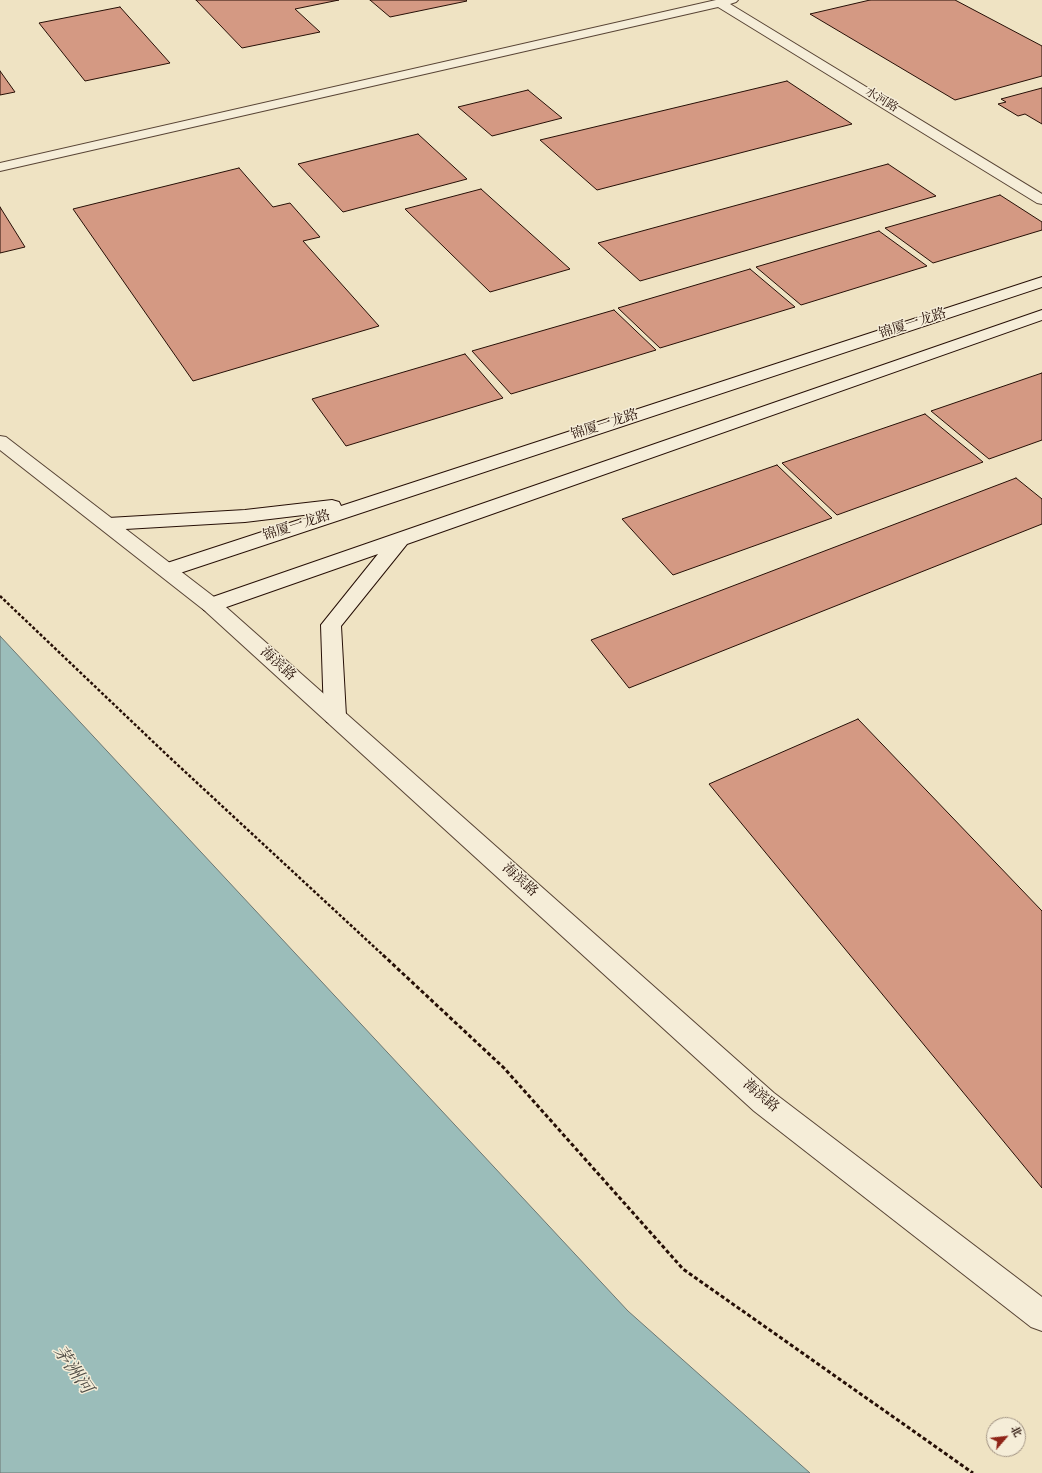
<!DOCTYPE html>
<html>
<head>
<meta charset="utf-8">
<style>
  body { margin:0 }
  #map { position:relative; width:1042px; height:1473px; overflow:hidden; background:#efe3c3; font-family:"Sorts Mill Goudy","Noto Serif SC",serif }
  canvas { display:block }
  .north { position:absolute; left:986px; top:1417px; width:40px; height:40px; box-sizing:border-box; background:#f5edd8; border:1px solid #a29484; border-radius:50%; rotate:62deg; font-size:11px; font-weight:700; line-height:16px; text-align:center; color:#260f06 }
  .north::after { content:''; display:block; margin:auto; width:14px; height:18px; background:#8f2418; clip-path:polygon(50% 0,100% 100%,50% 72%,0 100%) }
</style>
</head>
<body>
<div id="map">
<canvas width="1042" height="1473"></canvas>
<div class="north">北</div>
</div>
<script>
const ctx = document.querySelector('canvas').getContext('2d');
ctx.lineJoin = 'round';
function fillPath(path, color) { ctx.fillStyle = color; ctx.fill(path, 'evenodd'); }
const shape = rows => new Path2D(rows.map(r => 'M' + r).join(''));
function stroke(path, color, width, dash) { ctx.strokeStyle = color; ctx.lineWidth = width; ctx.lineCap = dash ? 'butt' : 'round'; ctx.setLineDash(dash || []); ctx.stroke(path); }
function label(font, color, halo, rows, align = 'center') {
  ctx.font = font + ' "Sorts Mill Goudy","Noto Serif SC",serif'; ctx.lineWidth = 3; ctx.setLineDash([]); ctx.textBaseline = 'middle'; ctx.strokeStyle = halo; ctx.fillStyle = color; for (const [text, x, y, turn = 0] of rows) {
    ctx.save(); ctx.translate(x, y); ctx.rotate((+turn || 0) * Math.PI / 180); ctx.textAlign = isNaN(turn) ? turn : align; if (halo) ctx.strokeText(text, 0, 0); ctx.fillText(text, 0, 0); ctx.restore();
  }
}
const water = shape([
  [0,636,628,1311,810,1473,0,1473,0,636]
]);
fillPath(water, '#9bbdba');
stroke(water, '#6c7772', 1);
const building = shape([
  [196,0,339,0,295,9,320,32,242,48,196,0],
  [370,0,466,0,467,1,390,17,370,0],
  [870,0,955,0,1042,46,1042,76,955,100,810,14,870,0],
  [120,7,170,63,85,81,39,23,120,7],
  [0,71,15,92,0,95,0,71],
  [787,81,852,124,597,190,540,140,787,81],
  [1042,88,1042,124,1025,114,1018,116,998,104,1006,102,1001,99,1042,88],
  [528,90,562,118,492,136,458,107,528,90],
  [418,134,467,179,343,212,298,164,418,134],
  [888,164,936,196,640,281,598,243,888,164],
  [239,168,273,207,290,203,320,237,303,241,379,326,193,381,73,209,239,168],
  [481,189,570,269,490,292,405,209,481,189],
  [1000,195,1042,222,1042,230,933,263,885,228,1000,195],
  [0,207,25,247,0,253,0,207],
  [879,231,927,266,801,305,756,267,879,231],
  [750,269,795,307,660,348,618,308,750,269],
  [614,310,656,350,511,394,472,351,614,310],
  [465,354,503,398,346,446,312,399,465,354],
  [1042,373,1042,440,989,459,931,411,1042,373],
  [925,414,983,462,837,515,782,463,925,414],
  [777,465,832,518,673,575,622,519,777,465],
  [1016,478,1042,499,1042,524,629,688,591,640,1016,478],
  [858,719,1042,911,1042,1188,709,784,858,719]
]);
fillPath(building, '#d49983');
stroke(building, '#260f06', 1);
const street = shape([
  [716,0,738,0,736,2,730,4,1042,194,1042,204,1037,203,718,7,0,171,0,163,716,0],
  [0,436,6,437,218,600,774,1093,1042,1297,1042,1331,1031,1327,754,1111,204,610,0,450,0,436]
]);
const secondary = shape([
  [1042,277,1042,287,168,577,161,575,158,570,161,565,320,513,245,522,108,530,101,528,98,524,101,520,108,518,245,510,332,500,339,502,341,506,1042,277],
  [1042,310,1042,320,407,544,341,626,346,716,343,722,335,724,327,722,324,716,321,625,378,554,218,610,211,612,204,610,201,605,204,600,1042,310]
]);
stroke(street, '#584435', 2);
stroke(secondary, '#260f06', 2);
stroke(shape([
  [0,596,167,755,384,956]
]), '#260f06', 2.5, [3, 2]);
stroke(shape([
  [383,955,504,1068,683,1269,973,1473]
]), '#260f06', 3, [4, 2.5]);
fillPath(street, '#f5edd8');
fillPath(secondary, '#f5edd8');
label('12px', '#260f06', '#f5edd8', [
  ["水河路",881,101,31]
]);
label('14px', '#260f06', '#f5edd8', [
  ["锦厦一龙路",913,325,-18],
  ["锦厦一龙路",605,426,-18],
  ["锦厦一龙路",297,527,-18],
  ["海滨路",277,665,42],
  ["海滨路",519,881,42],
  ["海滨路",760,1097,40]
]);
label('italic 18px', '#4f4c45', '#f5edd8', [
  ["茅洲河",71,1371,55]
]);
</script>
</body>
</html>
